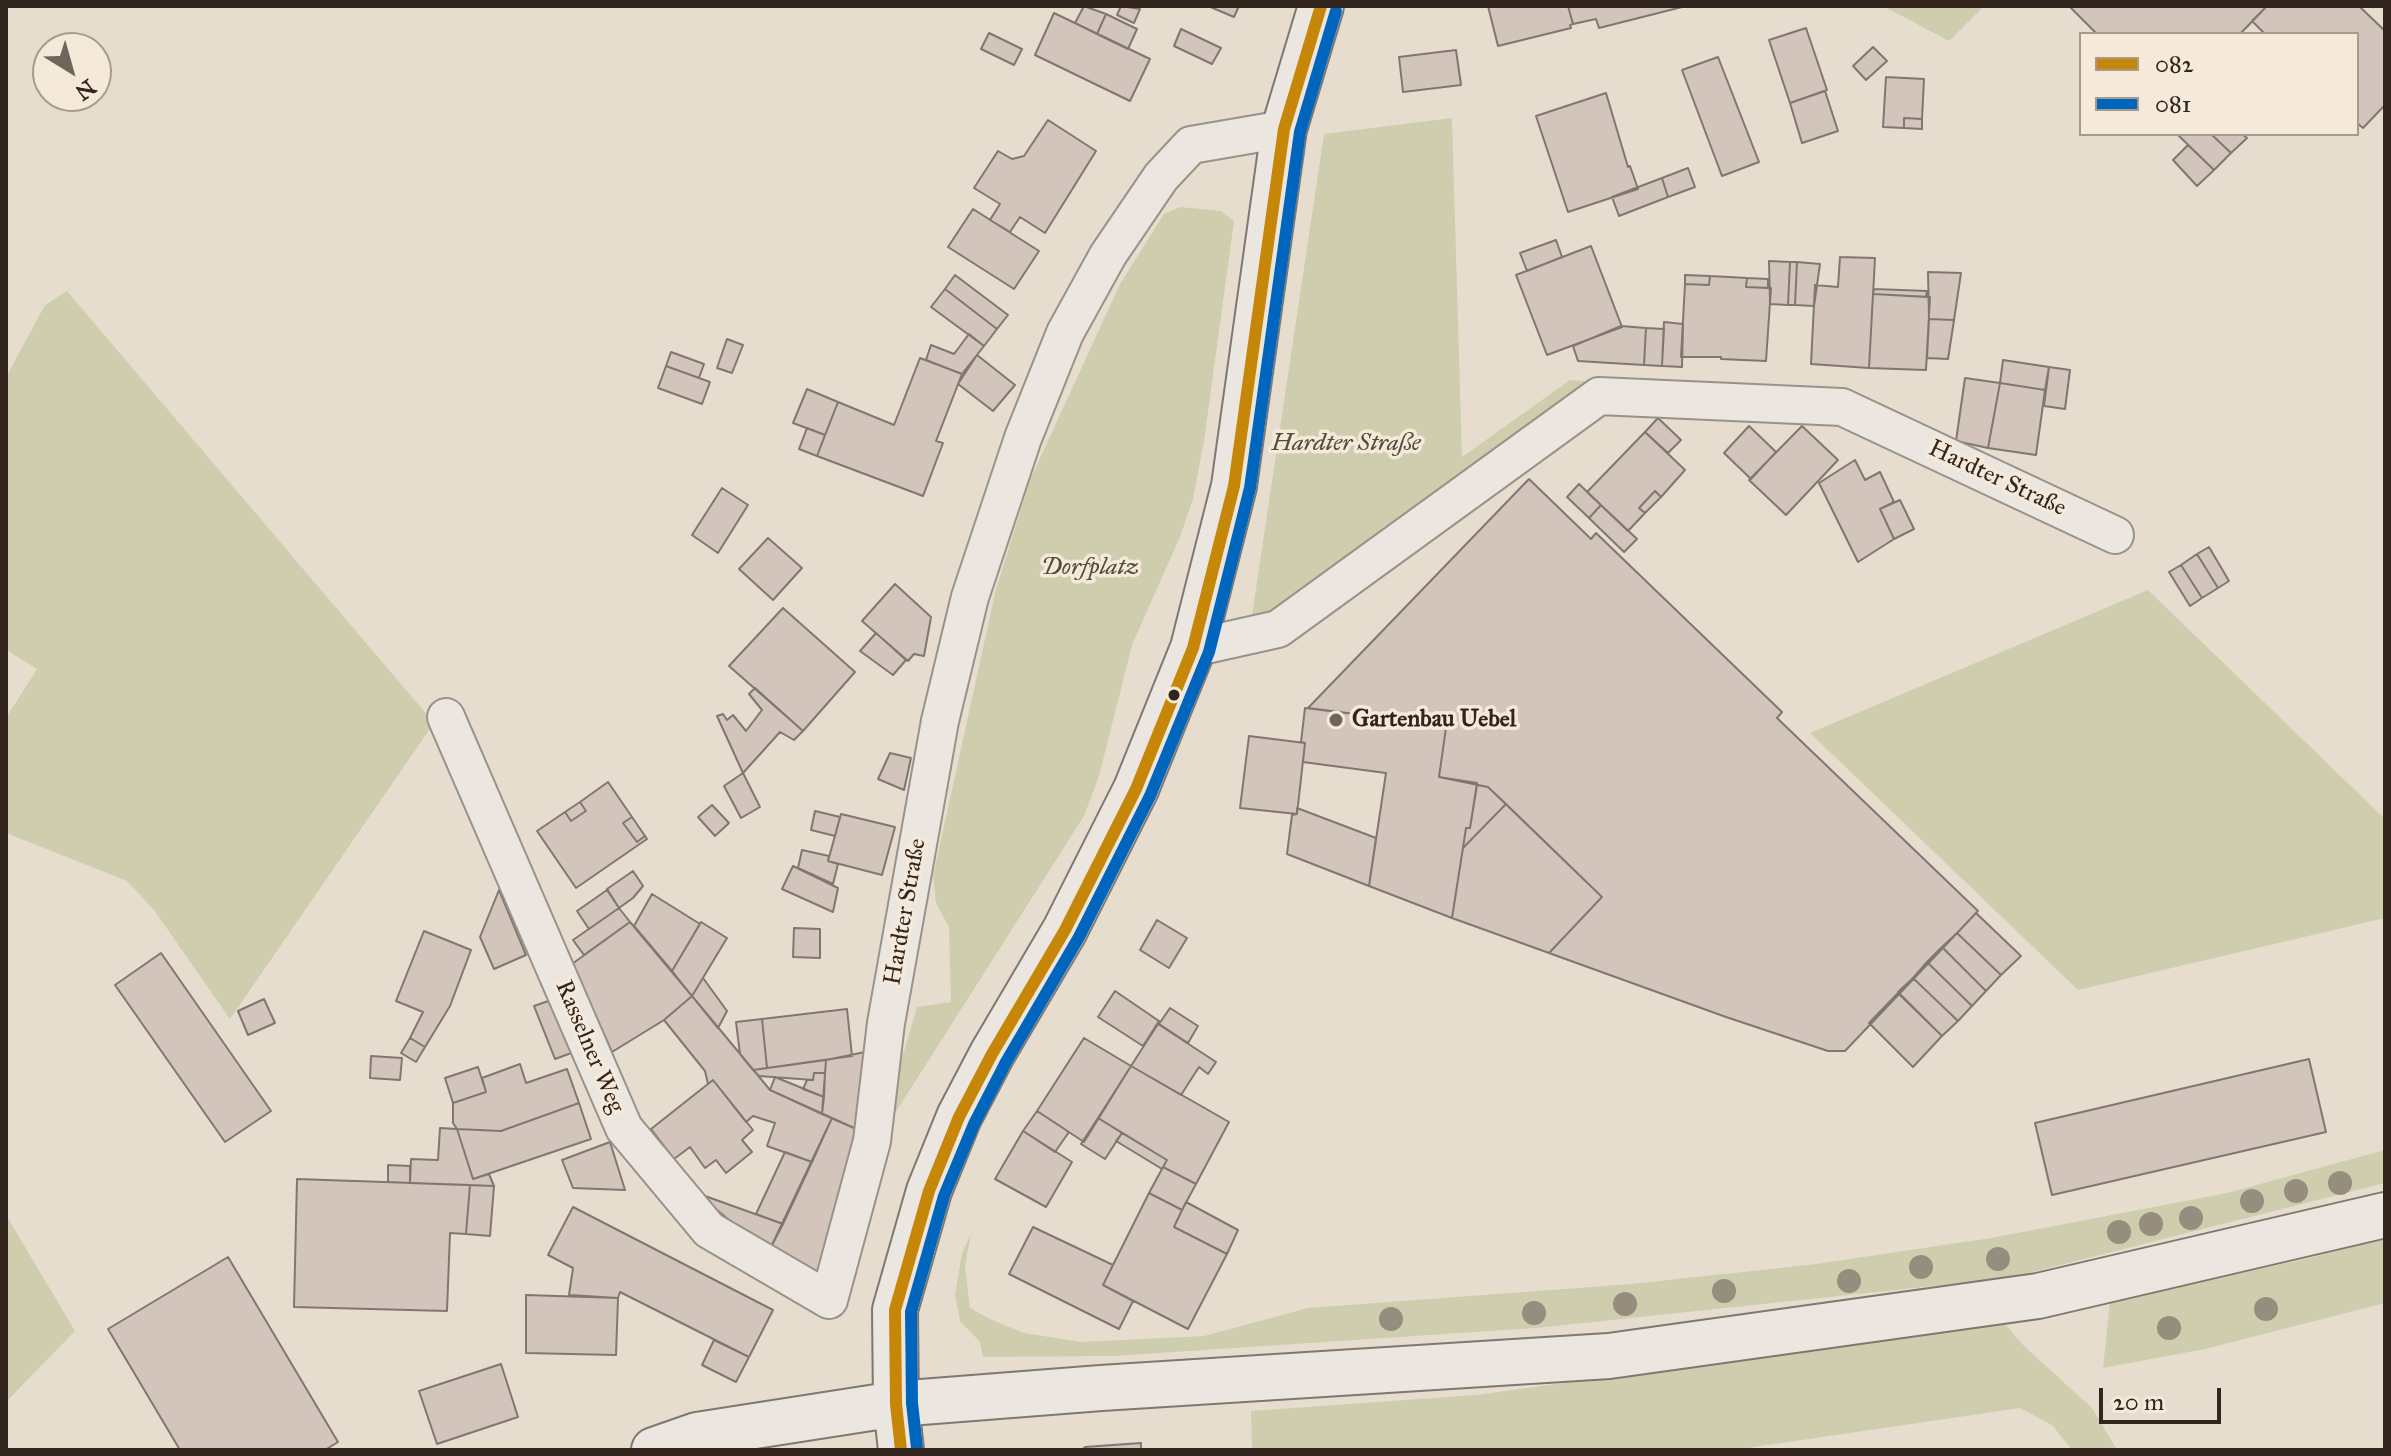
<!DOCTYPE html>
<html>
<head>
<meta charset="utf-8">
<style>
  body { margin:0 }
  #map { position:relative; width:2391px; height:1456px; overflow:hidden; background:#e6ddcf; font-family:"IM FELL Great Primer",serif }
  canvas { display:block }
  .frame { position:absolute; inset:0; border:8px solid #31251d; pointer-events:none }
  .legend { position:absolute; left:2079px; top:32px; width:280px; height:104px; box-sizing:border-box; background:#f5eada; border:2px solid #a79b8e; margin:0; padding:10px 14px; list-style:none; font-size:24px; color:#31251d }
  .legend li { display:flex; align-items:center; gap:16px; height:40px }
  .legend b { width:40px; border:2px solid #a79b8e }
  .north { position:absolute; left:32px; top:32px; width:80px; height:80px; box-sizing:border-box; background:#f5eada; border:2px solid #a79b8e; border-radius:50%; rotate:143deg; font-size:22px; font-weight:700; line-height:32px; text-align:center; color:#31251d }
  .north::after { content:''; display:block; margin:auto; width:28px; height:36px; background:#70655b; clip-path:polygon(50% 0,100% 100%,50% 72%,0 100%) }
  .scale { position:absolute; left:2099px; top:1388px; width:122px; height:36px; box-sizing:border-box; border:4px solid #31251d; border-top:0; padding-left:10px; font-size:24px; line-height:28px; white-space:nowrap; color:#31251d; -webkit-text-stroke:6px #f5eada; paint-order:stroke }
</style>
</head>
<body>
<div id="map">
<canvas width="2391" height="1456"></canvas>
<div class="frame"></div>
<ul class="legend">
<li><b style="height:10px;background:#c68607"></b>082</li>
<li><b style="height:10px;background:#0065bd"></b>081</li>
</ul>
<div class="north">N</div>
<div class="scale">20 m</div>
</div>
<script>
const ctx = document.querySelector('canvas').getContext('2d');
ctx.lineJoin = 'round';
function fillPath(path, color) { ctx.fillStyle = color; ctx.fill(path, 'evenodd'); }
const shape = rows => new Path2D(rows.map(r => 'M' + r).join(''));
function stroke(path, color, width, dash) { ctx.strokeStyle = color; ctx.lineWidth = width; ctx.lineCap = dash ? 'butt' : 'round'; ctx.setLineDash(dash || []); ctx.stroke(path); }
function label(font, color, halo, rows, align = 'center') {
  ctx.font = font + ' "IM FELL Great Primer",serif'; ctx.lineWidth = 7; ctx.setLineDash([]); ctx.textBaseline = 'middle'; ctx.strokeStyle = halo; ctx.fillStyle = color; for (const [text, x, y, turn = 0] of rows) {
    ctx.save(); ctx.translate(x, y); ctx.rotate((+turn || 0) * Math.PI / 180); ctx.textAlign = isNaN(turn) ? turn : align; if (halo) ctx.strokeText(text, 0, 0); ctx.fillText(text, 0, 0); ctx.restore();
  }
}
fillPath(shape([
  [1883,6,1984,6,1949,41],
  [1452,118,1462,457,1570,380,1598,382,1281,614,1251,622,1324,134],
  [1180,207,1221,211,1234,221,1204,441,1193,499,1180,537,1132,645,1099,776,1084,816,878,1140,917,1007,951,1002,949,927,936,903,933,876,996,589,1030,480,1120,284,1164,214],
  [67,291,434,723,230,1019,154,910,127,881,6,833,6,718,37,669,6,650,6,377,45,305],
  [2148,590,2385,819,2385,918,2078,990,1810,733],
  [2385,1150,2385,1183,2009,1278,1536,1328,1114,1356,983,1357,980,1342,960,1321,955,1295,962,1253,971,1234,965,1266,970,1308,992,1320,1024,1333,1082,1342,1204,1336,1308,1308,1632,1284,1816,1264,1991,1238,2227,1193],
  [6,1215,75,1331,6,1402],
  [2385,1238,2385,1303,2205,1349,2103,1368,2110,1302,2305,1259],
  [2004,1323,2025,1347,2092,1408,2116,1448,2115,1450,2072,1450,2052,1425,2020,1408,1734,1450,1252,1450,1251,1411,1476,1395]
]), '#ceceaf');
const building = shape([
  [1084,6,1106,14,1097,34,1075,23,1084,6],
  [1121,6,1140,9,1134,23,1117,15,1121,6],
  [1208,6,1239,6,1234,17,1208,6],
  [1488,6,1568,6,1573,24,1570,25,1571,28,1498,46,1488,6],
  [1568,6,1686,6,1599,28,1596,19,1573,24,1568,6],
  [2069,6,2267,6,2240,34,2097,34,2069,6],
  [2267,6,2359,6,2385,31,2385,105,2363,128,2357,123,2357,34,2265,34,2252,21,2267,6],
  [1054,13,1150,59,1130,101,1035,55,1054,13],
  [1106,14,1137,29,1128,49,1097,34,1106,14],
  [1806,28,1827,90,1790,103,1769,40,1806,28],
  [1181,29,1221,48,1212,64,1174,46,1181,29],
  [989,33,1022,49,1014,65,981,49,989,33],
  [1873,47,1887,61,1866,80,1853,66,1873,47],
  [1456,50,1461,85,1403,92,1399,57,1456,50],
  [1718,57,1759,162,1722,176,1682,70,1718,57],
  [1886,77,1924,79,1922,119,1904,118,1904,128,1883,127,1886,77],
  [1825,91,1838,131,1802,143,1790,103,1825,91],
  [1606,93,1628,167,1630,166,1638,189,1568,212,1536,116,1606,93],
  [1904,118,1922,119,1922,129,1904,128,1904,118],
  [1048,120,1096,151,1045,233,1020,217,1010,232,990,220,1000,204,974,188,998,151,1012,159,1024,156,1048,120],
  [2177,134,2211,134,2231,153,2214,170,2177,134],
  [2211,134,2242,134,2247,138,2231,153,2211,134],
  [2188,145,2214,170,2197,186,2173,160,2188,145],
  [1688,168,1695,187,1668,197,1662,178,1688,168],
  [1662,178,1668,197,1619,216,1612,197,1662,178],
  [973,209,1039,251,1014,289,948,247,973,209],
  [1556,240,1562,257,1527,271,1520,253,1556,240],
  [1591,246,1622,327,1547,355,1516,275,1591,246],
  [1840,257,1875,258,1869,368,1811,364,1815,285,1838,287,1840,257],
  [1769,261,1790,262,1788,305,1770,304,1769,261],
  [1790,262,1797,262,1795,305,1788,305,1790,262],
  [1797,262,1820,264,1814,306,1795,305,1797,262],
  [1928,272,1961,273,1954,320,1929,319,1928,272],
  [955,275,1008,315,997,329,945,289,955,275],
  [1685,275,1710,276,1709,285,1685,284,1685,275],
  [1710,276,1747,278,1746,287,1771,288,1766,361,1721,359,1721,357,1681,357,1685,284,1709,285,1710,276],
  [1747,278,1768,279,1768,288,1746,287,1747,278],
  [945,289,997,329,984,346,931,307,945,289],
  [1874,289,1927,291,1926,297,1873,294,1874,289],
  [1873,294,1930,297,1926,370,1869,368,1873,294],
  [1929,319,1954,320,1948,359,1927,358,1929,319],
  [1664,322,1683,324,1682,367,1662,366,1664,322],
  [1621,326,1646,328,1644,365,1578,361,1573,346,1621,326],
  [1646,328,1664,329,1662,366,1644,365,1646,328],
  [969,334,984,346,962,374,926,360,931,345,954,354,969,334],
  [727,339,743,345,732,373,717,368,727,339],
  [671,352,704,364,699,378,666,366,671,352],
  [977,355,1015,385,993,411,958,384,977,355],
  [920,358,962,374,936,441,943,443,923,496,817,456,838,402,894,425,920,358],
  [2003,360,2049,367,2045,390,2000,383,2003,360],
  [666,366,710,382,702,404,658,388,666,366],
  [2049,367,2070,370,2065,409,2044,406,2049,367],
  [1965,378,2000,383,1988,448,1956,441,1965,378],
  [2000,383,2045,390,2036,455,1988,448,2000,383],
  [807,389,838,402,825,435,793,423,807,389],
  [1658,418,1681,440,1668,453,1645,432,1658,418],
  [1749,426,1776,452,1751,479,1724,453,1749,426],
  [1802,426,1838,460,1786,515,1749,480,1802,426],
  [807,428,825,435,817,456,799,449,807,428],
  [1645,432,1685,470,1661,497,1655,491,1639,508,1645,513,1628,531,1587,492,1645,432],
  [1855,460,1865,480,1880,472,1894,502,1880,509,1894,539,1858,562,1819,483,1855,460],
  [1529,479,1591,539,1596,533,1782,712,1777,718,1978,911,1845,1051,1828,1051,1726,1017,1549,953,1602,897,1488,787,1439,777,1446,728,1443,725,1308,708,1529,479],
  [1579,484,1601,505,1589,518,1567,497,1579,484],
  [722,488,748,505,718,553,692,535,722,488],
  [1655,491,1661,497,1645,513,1639,508,1655,491],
  [1900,500,1914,529,1894,539,1880,509,1900,500],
  [1601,505,1637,539,1624,552,1589,518,1601,505],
  [768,538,802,568,773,600,739,569,768,538],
  [2209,547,2229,581,2218,588,2197,554,2209,547],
  [2197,554,2218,588,2202,598,2181,565,2197,554],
  [2181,565,2202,598,2190,606,2169,572,2181,565],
  [895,584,931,617,924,656,914,654,908,661,862,621,895,584],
  [783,608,855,672,803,731,729,666,783,608],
  [876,633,906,660,893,675,860,651,876,633],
  [755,688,803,731,794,740,780,732,743,773,717,716,723,714,727,720,733,715,746,731,762,710,749,694,755,688],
  [1305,708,1443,725,1446,728,1439,777,1477,783,1470,828,1466,828,1452,918,1369,886,1386,773,1303,762,1305,743,1301,742,1305,708],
  [1249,736,1305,743,1297,814,1240,808,1249,736],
  [890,753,911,758,904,790,878,779,890,753],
  [743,773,760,807,741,818,724,786,743,773],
  [608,782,632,817,623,823,637,842,645,836,647,839,576,888,537,831,565,812,571,821,586,811,580,802,608,782],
  [1477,785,1488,787,1506,804,1463,848,1466,828,1470,828,1477,785],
  [580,802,586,811,571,821,565,812,580,802],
  [1506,804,1602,897,1549,953,1452,918,1463,848,1506,804],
  [712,805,729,823,715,836,698,817,712,805],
  [1297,808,1376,838,1369,886,1287,854,1292,815,1297,814,1297,808],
  [815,811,840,817,835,836,811,830,815,811],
  [841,814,895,827,882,875,828,861,841,814],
  [632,817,645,836,637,842,623,823,632,817],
  [802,850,829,856,828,861,838,864,833,884,798,868,802,850],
  [793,866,838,888,833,912,782,889,793,866],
  [633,871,643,886,633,898,619,908,607,889,633,871],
  [499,890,526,955,494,969,480,937,499,890],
  [607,890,619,908,589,929,577,911,607,890],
  [652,894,700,924,672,971,634,926,652,894],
  [619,908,630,922,584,955,573,940,619,908],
  [1976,913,2021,956,2001,975,1957,933,1976,913],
  [1157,920,1187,938,1169,968,1140,950,1157,920],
  [630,922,692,996,664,1020,612,1052,572,964,630,922],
  [701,922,727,938,692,996,672,971,701,922],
  [794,928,820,929,820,958,793,957,794,928],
  [424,931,471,950,450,1006,425,1047,410,1038,423,1012,396,1001,424,931],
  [1957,933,2001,975,1986,991,1942,947,1957,933],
  [1942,947,1986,991,1972,1006,1927,962,1942,947],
  [161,953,271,1111,225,1142,115,985,161,953],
  [1927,962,1972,1006,1958,1021,1913,978,1927,962],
  [703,978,727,1011,718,1028,692,996,703,978],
  [1913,978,1958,1021,1942,1036,1898,992,1913,978],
  [1115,991,1159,1021,1143,1046,1098,1017,1115,991],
  [1898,993,1942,1036,1913,1067,1869,1023,1898,993],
  [692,996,770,1090,832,1118,812,1162,767,1146,775,1123,753,1116,746,1122,713,1080,708,1084,705,1071,664,1020,692,996],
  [264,999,275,1023,248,1035,238,1011,264,999],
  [554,999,574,1052,555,1059,534,1006,554,999],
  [1170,1008,1198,1026,1188,1043,1159,1024,1170,1008],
  [847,1009,852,1056,767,1068,762,1019,847,1009],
  [762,1019,767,1068,753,1070,740,1054,736,1022,762,1019],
  [1158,1024,1216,1062,1208,1074,1199,1067,1181,1095,1131,1066,1158,1024],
  [410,1038,425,1047,416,1062,401,1053,410,1038],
  [1084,1038,1131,1066,1084,1142,1037,1111,1084,1038],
  [870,1051,863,1132,822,1114,826,1060,870,1051],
  [371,1056,402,1058,400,1080,370,1078,371,1056],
  [2309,1059,2326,1132,2052,1195,2035,1123,2309,1059],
  [826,1060,825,1073,814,1073,813,1080,759,1076,753,1070,826,1060],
  [520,1064,526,1083,567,1069,579,1103,501,1131,457,1129,453,1123,453,1103,486,1092,482,1078,520,1064],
  [1131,1066,1229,1122,1196,1184,1163,1167,1167,1160,1098,1118,1131,1066],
  [478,1067,486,1092,453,1103,445,1078,478,1067],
  [814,1073,825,1073,824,1097,803,1089,807,1080,813,1080,814,1073],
  [775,1077,824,1097,822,1114,770,1090,775,1077],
  [713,1080,753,1130,742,1140,752,1152,726,1173,716,1160,705,1168,690,1147,674,1159,651,1129,713,1080],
  [579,1103,591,1139,473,1179,457,1129,501,1131,579,1103],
  [1037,1111,1069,1132,1055,1152,1023,1131,1037,1111],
  [832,1118,863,1132,820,1274,771,1247,832,1118],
  [1098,1118,1122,1133,1105,1159,1081,1144,1098,1118],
  [440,1128,457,1129,473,1179,489,1174,494,1186,410,1183,411,1159,438,1160,440,1128],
  [1023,1131,1072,1162,1046,1207,995,1179,1023,1131],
  [1122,1133,1167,1160,1162,1169,1116,1141,1122,1133],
  [610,1142,625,1190,573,1188,562,1160,610,1142],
  [785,1152,812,1162,783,1224,756,1214,785,1152],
  [388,1165,410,1166,410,1183,388,1182,388,1165],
  [1163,1167,1196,1184,1182,1210,1149,1193,1163,1167],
  [297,1179,470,1185,466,1234,450,1233,447,1311,294,1307,297,1179],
  [470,1185,494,1186,490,1236,466,1234,470,1185],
  [1149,1193,1182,1210,1174,1227,1227,1254,1188,1329,1103,1285,1149,1193],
  [705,1196,783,1224,771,1247,741,1230,705,1200,705,1196],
  [1186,1202,1238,1230,1227,1254,1174,1227,1186,1202],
  [573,1207,773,1310,749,1357,620,1292,618,1298,569,1295,573,1268,548,1255,573,1207],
  [1033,1227,1113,1265,1103,1285,1133,1301,1119,1329,1009,1274,1033,1227],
  [228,1257,338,1442,325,1450,180,1450,108,1329,228,1257],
  [526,1295,618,1298,616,1355,526,1353,526,1295],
  [714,1340,749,1357,736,1382,702,1365,714,1340],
  [501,1364,518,1417,437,1444,419,1391,501,1364],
  [1141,1443,1141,1450,1082,1450,1085,1447,1141,1443]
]);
fillPath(building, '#d4c5bc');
stroke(building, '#7f7871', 2);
const street = shape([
  [1193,648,1278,629,1599,396,1842,407,2115,535],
  [446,717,624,1128,709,1230,829,1300,872,1141,886,1023,940,721,970,597,1023,438,1065,333,1108,255,1161,177,1191,145,1284,129]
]);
const secondary = shape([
  [654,1450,697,1435,896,1404,1101,1388,1609,1356,2038,1296,2385,1215],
  [901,1450,896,1404,895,1310,929,1191,959,1117,992,1054,1065,930,1136,789,1193,648,1234,486,1284,129,1321,6]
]);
stroke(street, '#989289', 40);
stroke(secondary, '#7f7871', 48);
stroke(street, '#ebe6e0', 36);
stroke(secondary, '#ebe6e0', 44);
stroke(shape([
  [901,1450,896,1404,895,1310,929,1191,959,1117,992,1054,1065,930,1136,789,1193,648,1234,486,1284,129,1321,6]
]), '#c68607', 12);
stroke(shape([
  [917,1448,912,1403,911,1312,944,1196,974,1124,1006,1062,1079,937,1150,796,1209,652,1250,488,1300,132,1336,11]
]), '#0065bd', 12);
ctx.fillStyle = '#958d7e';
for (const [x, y] of [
  [2340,1183],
  [2296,1191],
  [2252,1201],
  [2191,1218],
  [2151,1224],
  [2119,1232],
  [1998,1259],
  [1921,1267],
  [1849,1281],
  [1724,1291],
  [1625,1304],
  [2266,1309],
  [1534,1313],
  [1391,1319],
  [2169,1328]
]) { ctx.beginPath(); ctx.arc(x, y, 12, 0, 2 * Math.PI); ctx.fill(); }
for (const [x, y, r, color] of [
  [1174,695,7,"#31251d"],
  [1336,720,8,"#70655b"]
]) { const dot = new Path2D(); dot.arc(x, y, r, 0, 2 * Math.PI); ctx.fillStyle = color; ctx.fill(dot); stroke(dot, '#f5eada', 3); }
label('italic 24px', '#534c3b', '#f5eada', [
  ["Hardter Straße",1346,444],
  ["Dorfplatz",1090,568]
]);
label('24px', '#31251d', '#f5eada', [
  ["Hardter Straße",1997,479,25],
  ["Hardter Straße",906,912,-80],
  ["Rasselner Weg",589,1047,67]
]);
label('bold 24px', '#31251d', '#f5eada', [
  ["Gartenbau Uebel",1352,720]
], 'left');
</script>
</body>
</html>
